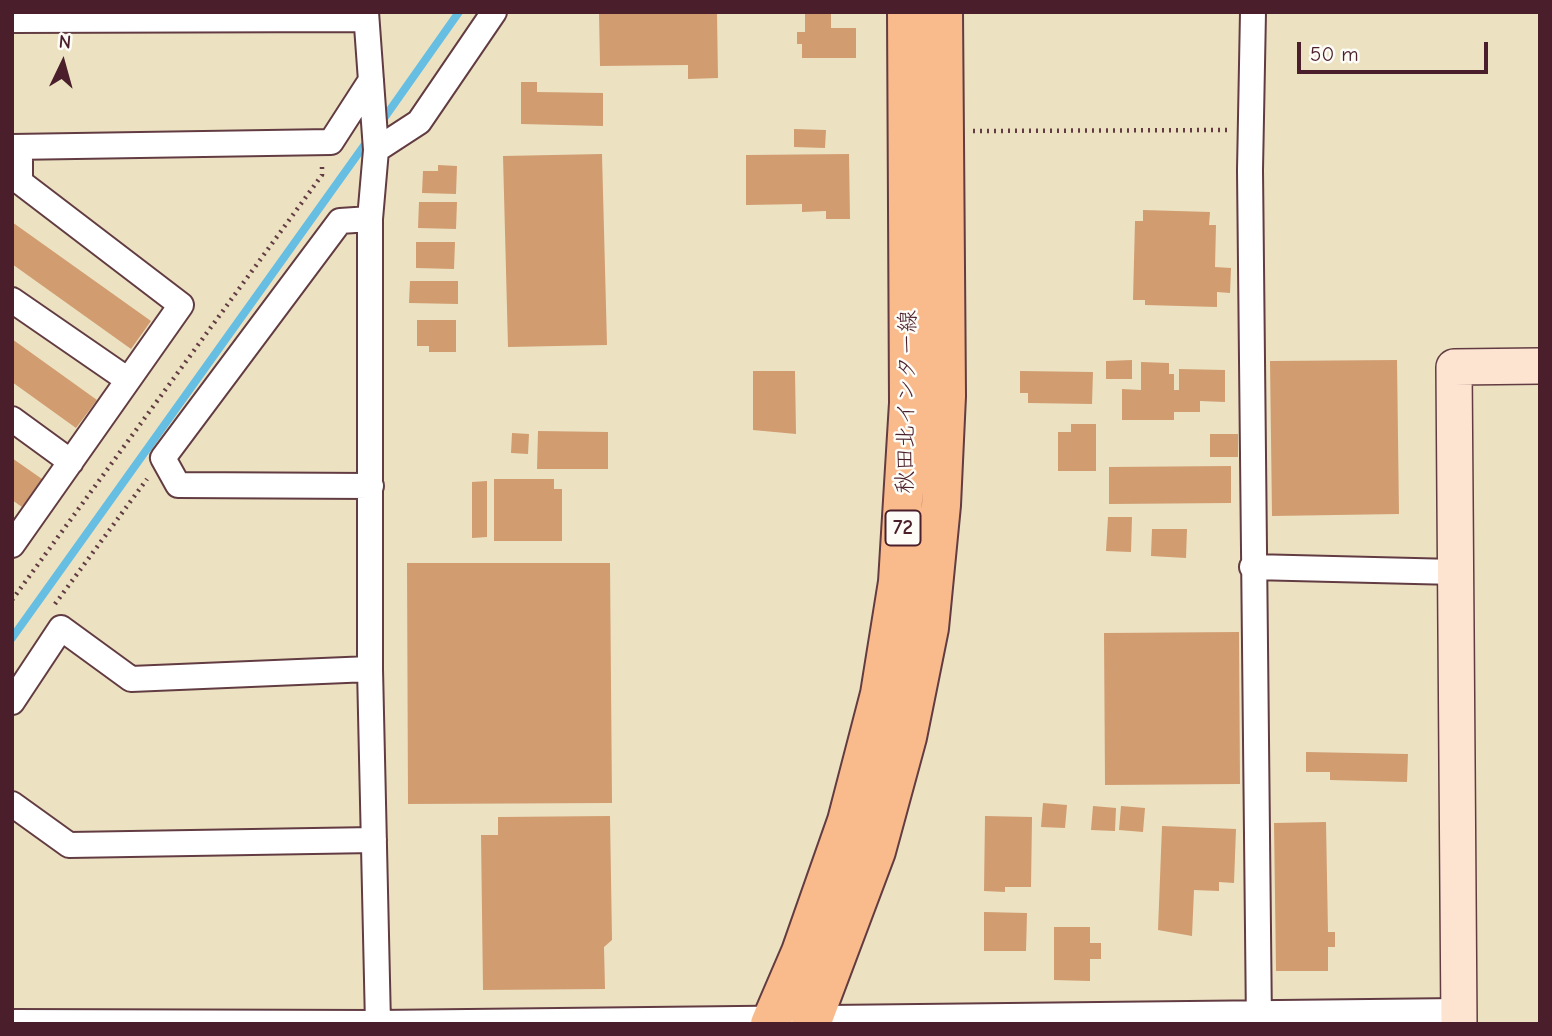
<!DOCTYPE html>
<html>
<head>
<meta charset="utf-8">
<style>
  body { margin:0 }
  #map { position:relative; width:1552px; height:1036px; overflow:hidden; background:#ece2c2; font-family:"Comic Neue",sans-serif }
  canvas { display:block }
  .frame { position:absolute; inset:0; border:14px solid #4a1f2b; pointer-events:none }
  .north { position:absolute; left:28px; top:28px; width:70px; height:70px; -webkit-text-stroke:5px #fdfcf7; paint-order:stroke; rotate:5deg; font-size:19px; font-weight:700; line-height:28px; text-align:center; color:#4a1f2b }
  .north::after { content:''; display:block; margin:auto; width:24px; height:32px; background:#4a1f2b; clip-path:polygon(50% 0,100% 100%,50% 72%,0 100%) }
  .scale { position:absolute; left:1297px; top:42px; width:191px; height:32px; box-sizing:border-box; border:4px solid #4a1f2b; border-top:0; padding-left:9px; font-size:21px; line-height:24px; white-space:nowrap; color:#4a1f2b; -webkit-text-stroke:5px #fdfcf7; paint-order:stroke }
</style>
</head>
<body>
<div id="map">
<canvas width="1552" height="1036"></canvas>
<div class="frame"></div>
<div class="north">N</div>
<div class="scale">50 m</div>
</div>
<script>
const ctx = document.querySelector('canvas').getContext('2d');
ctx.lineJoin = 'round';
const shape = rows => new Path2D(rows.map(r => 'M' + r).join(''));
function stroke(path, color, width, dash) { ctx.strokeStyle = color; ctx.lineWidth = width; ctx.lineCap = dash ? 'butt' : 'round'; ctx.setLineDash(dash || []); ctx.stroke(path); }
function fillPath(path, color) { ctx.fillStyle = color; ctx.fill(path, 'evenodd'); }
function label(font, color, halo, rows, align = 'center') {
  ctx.font = font + ' "Comic Neue","Klee One",sans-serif'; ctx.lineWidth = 5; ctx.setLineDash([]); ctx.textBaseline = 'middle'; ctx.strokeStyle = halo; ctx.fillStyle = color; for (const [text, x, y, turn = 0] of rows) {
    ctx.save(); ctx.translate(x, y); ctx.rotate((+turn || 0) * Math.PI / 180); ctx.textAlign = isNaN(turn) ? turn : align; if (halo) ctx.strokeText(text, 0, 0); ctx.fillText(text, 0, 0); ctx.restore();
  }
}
stroke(shape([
  [380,124,459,12],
  [12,638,368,140]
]), '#66bee3', 8);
fillPath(shape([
  [599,12,717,12,718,78,688,79,688,65,600,66],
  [805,12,831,12,831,28,856,28,856,58,802,58,802,44,797,44,797,32,805,32],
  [521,82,537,82,537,92,603,93,603,126,521,124],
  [794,129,826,130,825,148,794,147],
  [602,154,607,345,508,347,503,156],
  [849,154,850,219,826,219,826,211,802,212,802,204,746,205,746,155],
  [438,165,457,166,456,194,422,193,423,171,438,171],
  [419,202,457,202,456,229,418,228],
  [1143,210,1210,212,1209,225,1216,225,1215,267,1231,268,1230,293,1217,292,1217,307,1145,305,1145,300,1133,300,1135,221,1143,221],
  [12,222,151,321,131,349,12,264],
  [416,242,455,242,454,269,416,268],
  [410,281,458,281,458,304,409,303],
  [417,320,456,320,456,352,429,352,429,346,417,346],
  [12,339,97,400,76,428,12,382],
  [1132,360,1132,379,1106,379,1106,361],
  [1397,360,1399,514,1272,516,1270,361],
  [1141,362,1169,363,1169,374,1174,374,1174,390,1179,390,1179,369,1225,370,1225,402,1200,401,1200,412,1174,412,1174,420,1122,420,1122,389,1141,390],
  [753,371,795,371,796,434,753,430],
  [1020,371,1093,372,1092,404,1028,403,1028,393,1020,393],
  [1071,424,1096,424,1096,471,1058,471,1058,432,1071,432],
  [538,431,608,432,608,469,537,469],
  [512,433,529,434,528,454,511,453],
  [1210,434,1238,434,1238,457,1210,457],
  [12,458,42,479,22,507,12,500],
  [1231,466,1231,503,1109,504,1109,467],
  [494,479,554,479,554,489,562,489,562,541,494,541],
  [487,481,487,537,472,538,472,482],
  [1108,517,1132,517,1131,552,1106,551],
  [1152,529,1187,529,1186,558,1151,556],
  [407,563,610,563,612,803,408,804],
  [1239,632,1240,784,1105,785,1104,633],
  [1306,752,1408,754,1407,782,1330,780,1330,772,1306,772],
  [1043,803,1067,805,1065,828,1041,827],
  [1093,806,1116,808,1115,831,1091,830],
  [1121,806,1145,808,1143,832,1119,830],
  [610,816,612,940,604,947,605,989,483,990,481,835,498,835,498,817],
  [985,816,1032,817,1031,887,1005,887,1005,892,984,891],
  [1326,822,1328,932,1335,932,1335,947,1328,947,1328,971,1276,971,1274,823],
  [1162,826,1236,829,1234,883,1219,882,1219,891,1194,890,1192,936,1158,930],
  [984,912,1027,913,1026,951,984,951],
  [1054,927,1090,927,1090,943,1101,943,1101,959,1090,959,1090,981,1054,980]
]), '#d19c70');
const street = shape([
  [366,12,376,150,370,219,370,669,378,1024],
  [1253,12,1250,170,1259,1024],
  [12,20,366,19],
  [12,147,331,142,371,80],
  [376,150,419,122,494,12],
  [370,219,340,221,163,458,178,485,371,486],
  [12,300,128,380],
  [12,419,71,462],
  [12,545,181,305,20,182,20,147],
  [1252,567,1455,572],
  [12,702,61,628,131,679,370,669],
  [12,804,69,845,374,840],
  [12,1022,378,1023,1459,1011]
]);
const secondary = shape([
  [1459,1024,1454,367,1540,366]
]);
const primary = shape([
  [770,1024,801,952,847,821,880,694,898,582,909,403,907,12],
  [811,1024,876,851,907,737,929,628,941,505,946,396,943,12]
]);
stroke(street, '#623c42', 28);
stroke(secondary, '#623c42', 38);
stroke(primary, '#623c42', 42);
stroke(shape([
  [973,131,1227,130],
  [12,600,322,175,322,167],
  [55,604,147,479]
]), '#623c42', 4.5, [2, 5]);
stroke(street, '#fff', 24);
stroke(secondary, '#fde4d1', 35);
stroke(primary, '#fabb8c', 38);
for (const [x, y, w] of [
  [903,528,35]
]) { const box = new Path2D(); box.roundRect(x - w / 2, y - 17.5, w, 35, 5); ctx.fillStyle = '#fdfcf7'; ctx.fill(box); stroke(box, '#4a1f2b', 2); }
label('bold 21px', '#4a1f2b', null, [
  ["72",903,528]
]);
label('23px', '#4a1f2b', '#fdfcf7', [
  ["秋田北インター線",907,402,-89]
]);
</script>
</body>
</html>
